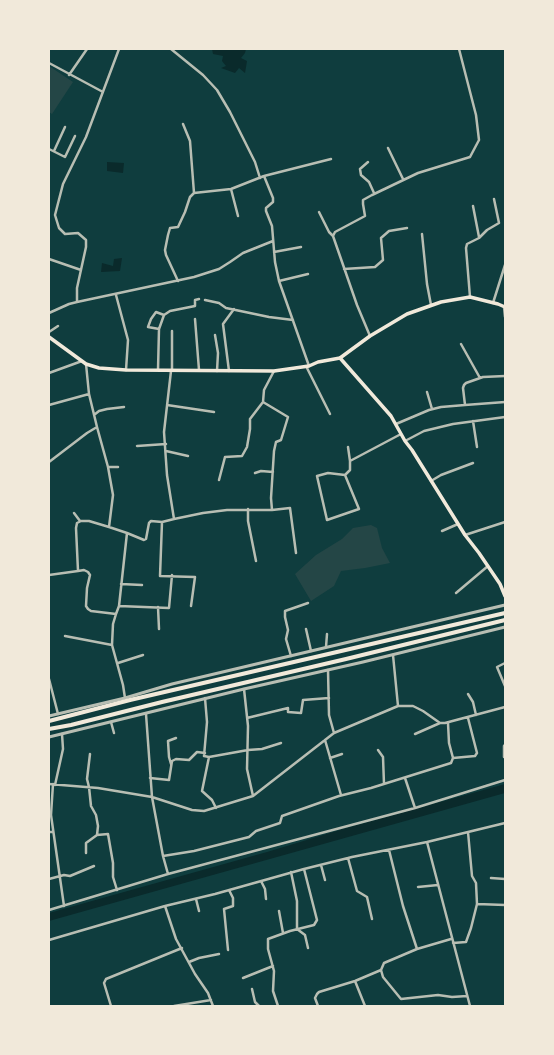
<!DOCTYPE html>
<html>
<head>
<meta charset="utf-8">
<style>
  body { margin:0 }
  #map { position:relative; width:554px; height:1055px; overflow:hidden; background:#0f3d3e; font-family:Jost,sans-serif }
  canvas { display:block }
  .frame { position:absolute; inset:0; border:50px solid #f1e9da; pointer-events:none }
</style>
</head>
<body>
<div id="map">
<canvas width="554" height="1055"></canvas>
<div class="frame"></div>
</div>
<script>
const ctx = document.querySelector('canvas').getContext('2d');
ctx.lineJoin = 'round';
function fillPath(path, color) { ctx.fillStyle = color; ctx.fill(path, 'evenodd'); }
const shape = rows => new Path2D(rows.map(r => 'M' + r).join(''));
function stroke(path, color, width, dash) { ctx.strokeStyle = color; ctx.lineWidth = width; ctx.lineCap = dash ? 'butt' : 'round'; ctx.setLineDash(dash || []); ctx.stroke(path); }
fillPath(shape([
  [49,66,73,82,52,114,49,112],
  [371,525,377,528,382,548,390,563,365,568,341,571,334,586,311,601,295,574,316,555,342,539,353,528]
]), '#244646');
fillPath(shape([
  [212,49,246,49,245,53,241,58,247,61,245,73,239,68,235,73,221,68,226,66,222,61,223,56,213,54],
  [107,162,124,163,123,173,107,171],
  [122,258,120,271,101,272,102,263,113,266,114,259],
  [505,784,505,793,49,921,49,913,267,852,343,829]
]), '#0a2a2b');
stroke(shape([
  [171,49,203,75,217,90,230,112,255,162,260,178],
  [49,63,103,92],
  [69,75,87,49],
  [183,124,190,141,194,193],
  [388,148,403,179],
  [49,149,65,157,75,136],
  [54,151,65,127],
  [368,162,360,169,361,175,369,182,374,193],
  [264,176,273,198,273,202,266,208,266,211,272,226,275,262,279,281,309,366],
  [231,189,238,216],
  [473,206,479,237],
  [319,212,329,232,333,236],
  [422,234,427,284,431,305],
  [274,252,301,247],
  [49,259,81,270],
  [344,269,375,267,383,260,381,238,389,231,407,228],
  [178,281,166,255,165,250,168,235,170,228,178,227,185,212,190,197,194,193,231,189,264,176,331,159],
  [279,281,308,274],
  [116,295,128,340,126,370],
  [470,297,466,248,467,244,479,238,487,230,499,223,494,199],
  [205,300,219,303,226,308,269,317,293,320],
  [77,302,77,288,86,247,86,240,78,233,65,234,59,228,55,215,63,184,86,137,119,49],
  [493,303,505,265],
  [504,307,505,317],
  [49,313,69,304,77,302,194,277,219,269,230,262,243,253,273,241],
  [195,319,199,370],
  [159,329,148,327,151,319,156,312,164,315],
  [172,331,172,370],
  [49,332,58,326],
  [215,335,218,353,217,371],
  [370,336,357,305,333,236,335,232,365,216,363,204,363,200,372,195,418,173,470,157,479,140,476,115,459,49],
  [461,344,480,378],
  [306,366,330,414],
  [158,370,159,329,164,315,170,311,195,306,195,300,199,299],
  [171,371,164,432,167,475,174,519,203,513,227,510,272,510,271,498,274,451,276,442,281,440,288,417,263,402],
  [229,371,223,324,234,309],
  [49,373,82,361],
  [427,392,432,409],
  [49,405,89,394],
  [167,405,214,412],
  [465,405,505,402],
  [94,415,99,411,107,409,124,407],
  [473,421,477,447],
  [396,424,429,410,441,407,465,405,463,388,464,385,466,383,483,377,505,376],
  [97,427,108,467,113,495,109,527,89,521,81,521,77,523,76,528,78,571,84,570,88,572,90,575,87,588,86,606,88,609,91,611,116,614,113,624,112,645,123,685,125,698],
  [405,441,424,431,453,424,505,417],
  [137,446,166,444],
  [348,447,350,461,401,434],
  [166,451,188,456],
  [49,462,87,433,97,427,89,394,86,364],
  [108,467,118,467],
  [255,473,261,471,273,472],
  [345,475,328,473,317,476,327,520,359,509,345,475,350,470,350,461],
  [219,480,225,457,242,456,247,447,250,429,250,419,263,402,264,390,274,371],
  [431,481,441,475,473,463],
  [248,509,248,521,256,561],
  [272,510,290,508,296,553],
  [74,513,80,521],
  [174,519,162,522,160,576,195,577,191,606],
  [109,527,127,533,144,540,146,539,149,523,151,521,162,522],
  [442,531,458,524],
  [465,535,505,522],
  [49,575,78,571],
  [121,584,142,585],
  [456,593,488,566],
  [119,606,169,608,172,575],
  [158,607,159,629],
  [116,614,119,606,127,533],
  [306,629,311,651],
  [65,636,112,645],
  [326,647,327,634],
  [393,655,398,706],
  [291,656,286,639,288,630,285,617,285,611,308,603],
  [118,663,143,655],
  [505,663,497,667,505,686],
  [328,670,329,715,334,733],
  [49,679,58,714],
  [244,689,248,726,247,769,253,796],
  [468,694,473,702,476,715],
  [205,698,207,722,204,756,209,757,202,791,212,800,216,808],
  [146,714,152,797,163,856,168,874],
  [247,718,288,708,288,712,301,713,303,700,329,698],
  [111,722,114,733],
  [415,734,440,723],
  [325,740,341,795],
  [378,750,383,757,384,784],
  [90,754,87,779,89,787,91,806,96,815,98,826,97,835,108,834,113,863,113,877,117,890],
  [209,757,248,750,262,749,281,743],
  [504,757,504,746,505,745],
  [330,758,342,754],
  [453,758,475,756,477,753,468,718],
  [171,764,169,757,168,741,176,738],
  [150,778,169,780,172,761,176,759,189,760,197,752,205,753],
  [405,778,415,808],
  [49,784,98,788,152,797,192,810,204,811,253,796,334,733,398,706,413,706,423,711,440,723,445,723,505,707],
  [53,784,51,815,64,906],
  [55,785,63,749,62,734],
  [49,832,53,832],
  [427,842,470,1006],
  [389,850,403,906,417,949],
  [86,853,86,843,97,835],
  [163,856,194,851,249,837,256,831,280,823,282,816,339,796,371,788,451,763,453,758,449,743,448,723],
  [348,858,357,891,367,897,372,919],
  [321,865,325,880],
  [291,872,297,901,297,929,305,935,308,948],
  [491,878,505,879],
  [49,879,64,875,70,876,94,866],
  [261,881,265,889,266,899],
  [418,887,438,885],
  [196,899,199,911],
  [477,904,505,905],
  [165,906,176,939,195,974,208,993,213,1006],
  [49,910,168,874,415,808,505,780],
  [279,911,283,933],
  [49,940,165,906,215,894,304,869,352,857,427,842,505,823],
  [453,943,466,942,471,928,477,904,476,883,472,876,468,832],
  [228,950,224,909,233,906,233,898,229,890],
  [189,962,199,958,219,954],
  [381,970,383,977,401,999,438,995,452,997,467,996],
  [243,978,273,966],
  [355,981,365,1006],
  [252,989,255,1002,259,1006],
  [111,1006,104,983,106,979,182,948],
  [174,1006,211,1000],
  [278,1006,273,991,274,971,268,949,268,939,290,931,314,925,317,920,304,869],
  [318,1006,315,998,317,994,319,992,355,981,381,970,384,963,417,949,451,939]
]), '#b8beb3', 2.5);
stroke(shape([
  [49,716,125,698,172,684,505,605],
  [49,737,244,689,363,662,505,627]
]), '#b8beb3', 3);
stroke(shape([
  [340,358,391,416,405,441,412,450,465,535,479,553,500,584,505,596]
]), '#f1e9da', 3.5);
stroke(shape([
  [49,337,86,364,99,368,126,370,274,371,309,366,318,362,340,358,370,336,407,314,441,302,470,297,498,304,505,307]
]), '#f1e9da', 3.5);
stroke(shape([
  [49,721,130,700,505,613],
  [49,729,71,725,162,702,346,659,505,620]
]), '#f1e9da', 4);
</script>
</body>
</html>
